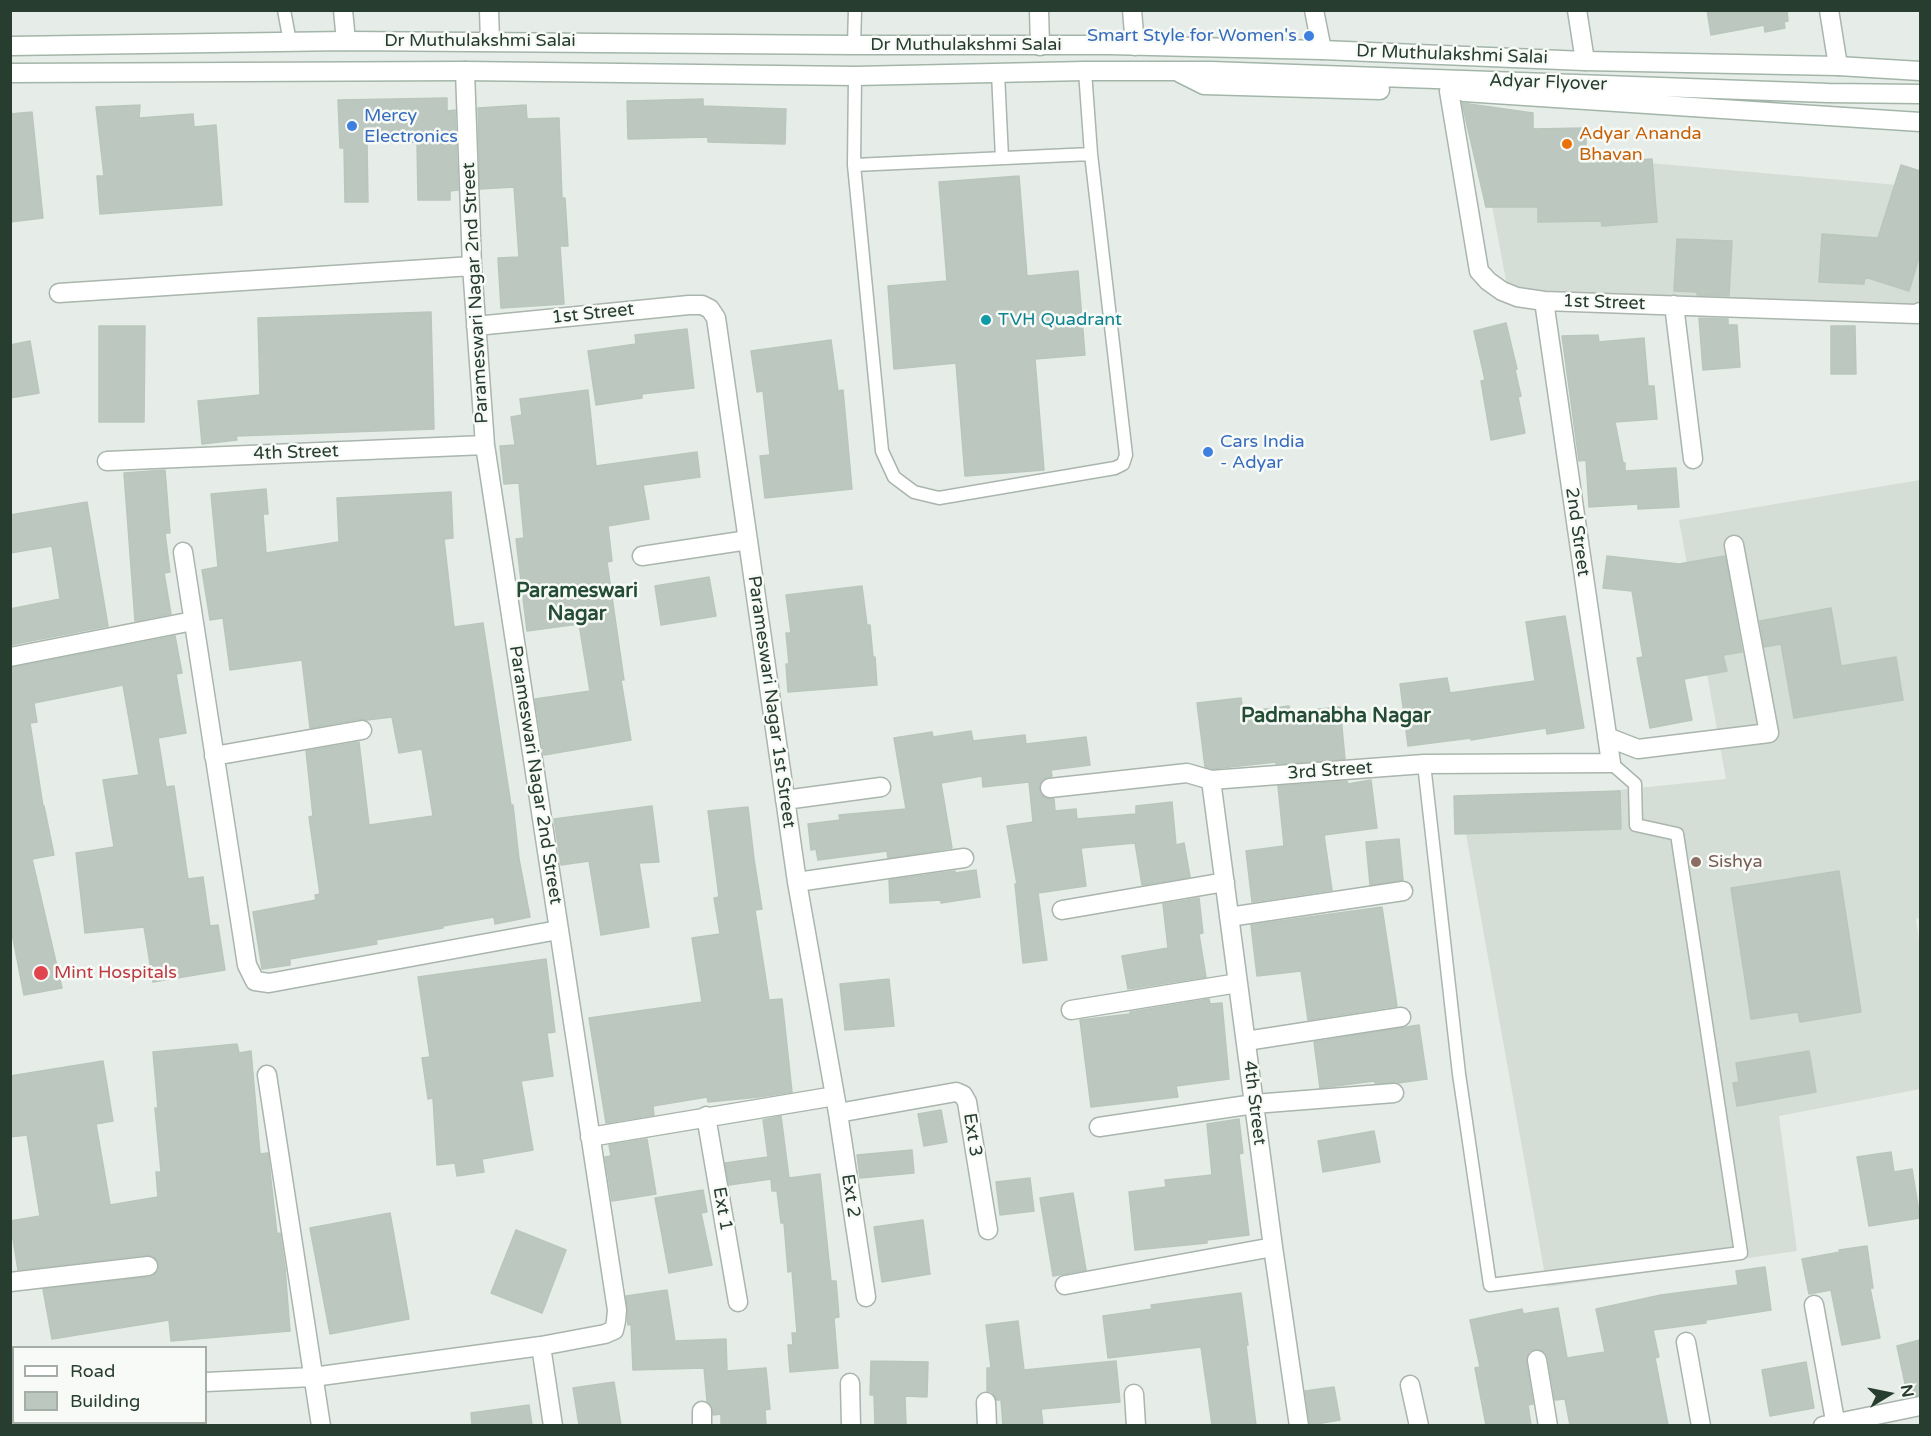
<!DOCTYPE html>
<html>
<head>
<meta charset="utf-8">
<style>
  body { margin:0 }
  #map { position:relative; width:1931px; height:1436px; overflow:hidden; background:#e6ede8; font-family:"Varela Round",sans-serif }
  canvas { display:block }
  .frame { position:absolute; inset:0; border:12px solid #273d2f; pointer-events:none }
  .legend { position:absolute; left:12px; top:1346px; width:195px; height:78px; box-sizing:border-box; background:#f7faf7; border:2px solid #a4aea7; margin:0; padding:8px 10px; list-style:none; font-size:18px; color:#273d2f }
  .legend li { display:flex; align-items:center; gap:12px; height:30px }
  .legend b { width:30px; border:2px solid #a4aea7 }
  .north { position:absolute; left:1859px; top:1364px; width:60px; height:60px; -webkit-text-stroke:4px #f7faf7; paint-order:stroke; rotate:80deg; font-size:16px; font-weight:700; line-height:24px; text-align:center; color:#273d2f }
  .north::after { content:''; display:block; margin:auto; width:21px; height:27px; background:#273d2f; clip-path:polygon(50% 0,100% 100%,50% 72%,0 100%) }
</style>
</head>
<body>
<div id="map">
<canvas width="1931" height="1436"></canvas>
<div class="frame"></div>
<ul class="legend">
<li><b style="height:8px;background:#fff"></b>Road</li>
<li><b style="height:16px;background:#bcc8bf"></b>Building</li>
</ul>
<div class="north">N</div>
</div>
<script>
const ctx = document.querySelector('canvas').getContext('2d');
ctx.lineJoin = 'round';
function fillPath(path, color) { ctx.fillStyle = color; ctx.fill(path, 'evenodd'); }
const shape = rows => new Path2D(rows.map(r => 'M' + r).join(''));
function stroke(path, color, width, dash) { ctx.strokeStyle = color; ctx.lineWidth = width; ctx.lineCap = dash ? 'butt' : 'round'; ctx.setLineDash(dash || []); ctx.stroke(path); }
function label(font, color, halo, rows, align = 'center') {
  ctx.font = font + ' "Varela Round",sans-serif'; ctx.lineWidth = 5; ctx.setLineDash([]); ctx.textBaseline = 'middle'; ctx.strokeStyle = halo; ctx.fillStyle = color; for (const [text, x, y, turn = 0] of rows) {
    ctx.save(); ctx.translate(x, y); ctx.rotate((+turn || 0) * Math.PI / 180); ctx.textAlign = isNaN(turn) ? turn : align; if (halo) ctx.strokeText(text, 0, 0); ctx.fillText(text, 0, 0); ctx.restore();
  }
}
fillPath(shape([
  [1481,148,1920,187,1920,322,1911,320,1510,301],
  [1920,480,1920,918,1916,919,1920,947,1920,1089,1779,1116,1797,1251,1547,1287,1461,806,1726,779,1679,520]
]), '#d4ddd6');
const building = shape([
  [1707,10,1787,10,1788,21,1784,22,1785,28,1765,32,1764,25,1711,35,1707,10],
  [447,98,447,111,455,110,458,190,450,191,450,200,418,200,417,142,367,143,368,202,345,202,344,148,340,148,338,100,447,98],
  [703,99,703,106,786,109,785,144,708,142,708,137,628,139,627,101,703,99],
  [1462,103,1533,113,1533,129,1586,128,1586,164,1652,159,1657,222,1602,226,1601,221,1538,222,1538,207,1486,207,1462,103],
  [140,105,139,118,193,114,194,127,216,125,222,205,100,214,97,176,104,176,96,107,140,105],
  [526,105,527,119,559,118,562,198,565,198,568,246,560,246,564,304,501,308,498,258,519,257,514,187,480,189,478,108,526,105],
  [32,112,43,218,10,222,10,114,32,112],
  [1901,165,1920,171,1920,254,1909,291,1865,277,1864,284,1819,282,1822,234,1878,238,1901,165],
  [1019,176,1027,276,1078,271,1085,355,1035,359,1044,470,965,476,956,363,894,369,888,286,947,281,939,182,1019,176],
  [1677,239,1732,241,1729,296,1697,295,1697,292,1674,291,1677,239],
  [431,312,434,429,236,436,237,440,202,444,198,401,260,395,258,318,431,312],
  [1699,318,1728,319,1728,325,1737,325,1740,367,1703,370,1699,318],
  [1506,323,1517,369,1515,370,1521,396,1518,397,1525,433,1491,440,1481,381,1485,380,1474,331,1506,323],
  [99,326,145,326,144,422,99,422,99,326],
  [1831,326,1855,326,1856,374,1831,374,1831,326],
  [687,329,694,388,642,394,642,398,596,405,588,351,636,344,635,335,687,329],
  [1598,335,1599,342,1644,338,1648,386,1654,386,1657,419,1615,422,1623,463,1625,463,1625,471,1676,468,1679,507,1638,509,1638,504,1589,507,1586,460,1579,461,1562,336,1598,335],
  [831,340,838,391,843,390,852,489,765,498,760,456,770,455,763,391,757,392,751,351,831,340],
  [30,341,39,393,10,398,10,345,30,341],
  [588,390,596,466,697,452,700,477,643,485,649,519,608,526,612,561,607,562,624,680,621,680,631,740,544,755,535,699,590,691,579,624,527,631,516,539,524,538,519,483,504,484,500,446,515,445,511,417,522,415,520,399,588,390],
  [165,470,170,533,165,533,170,572,164,573,171,614,135,621,124,473,165,470],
  [266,489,268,514,263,514,266,553,339,542,337,498,451,492,453,538,444,539,454,627,483,623,511,805,513,805,519,859,530,917,495,924,494,917,443,926,443,928,376,940,377,944,290,959,290,965,262,969,253,912,316,900,315,895,320,894,309,817,313,816,306,751,359,742,369,825,433,816,422,749,399,753,392,717,367,720,360,719,310,728,302,660,230,670,223,618,210,620,202,570,218,567,211,494,266,489],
  [87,502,108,626,10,645,10,609,60,599,52,546,10,553,10,515,87,502],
  [1607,556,1679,564,1725,556,1742,652,1723,655,1727,671,1684,679,1692,720,1650,728,1637,658,1643,657,1632,591,1603,588,1607,556],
  [709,577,716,616,661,625,655,586,709,577],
  [862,586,867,625,870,625,873,657,875,657,877,685,788,692,786,664,789,664,786,633,791,633,786,595,862,586],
  [1831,608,1841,666,1896,657,1903,700,1794,718,1781,644,1764,647,1760,621,1831,608],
  [1565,616,1584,728,1547,734,1546,728,1471,740,1471,738,1408,746,1400,684,1447,678,1450,693,1535,681,1526,622,1565,616],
  [175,636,182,673,176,674,186,733,158,738,166,787,174,786,188,879,203,877,210,926,218,925,225,970,153,982,144,927,85,933,76,853,114,847,103,780,139,775,123,685,34,703,37,722,30,723,43,806,44,806,54,855,32,859,62,988,24,995,10,923,10,668,175,636],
  [1241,698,1243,712,1289,706,1290,712,1340,707,1345,759,1276,764,1276,762,1212,769,1205,767,1197,703,1241,698],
  [971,731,973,741,1025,735,1026,744,1086,737,1090,765,1051,770,1052,776,1044,779,1040,784,1039,790,1041,795,1046,798,1054,799,1055,811,1076,809,1077,819,1136,814,1136,806,1172,802,1176,845,1184,843,1190,877,1142,885,1135,843,1081,848,1086,886,1038,893,1047,960,1023,963,1015,884,1017,884,1007,826,1033,822,1029,782,983,787,982,776,941,783,952,848,888,858,887,851,818,860,816,849,811,850,808,824,840,820,839,815,906,809,894,738,932,732,933,737,971,731],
  [1371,780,1377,828,1324,835,1332,890,1252,902,1246,851,1284,846,1278,786,1347,781,1348,784,1371,780],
  [1620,791,1621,829,1455,834,1454,796,1620,791],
  [652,806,659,862,639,863,649,927,601,935,589,861,561,865,554,819,652,806],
  [748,807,754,859,762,909,755,910,769,1000,782,999,792,1092,759,1097,708,1102,707,1097,653,1106,654,1115,606,1123,589,1018,702,1002,692,938,720,934,714,898,719,897,708,811,748,807],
  [1399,839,1403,880,1370,885,1366,842,1399,839],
  [976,870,980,897,941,903,941,900,890,903,889,880,955,871,955,873,976,870],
  [1839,871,1861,1012,1800,1022,1798,1012,1751,1019,1731,888,1839,871],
  [1199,898,1203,933,1199,934,1206,977,1128,989,1122,956,1168,948,1163,904,1199,898],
  [1382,907,1397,1006,1308,1020,1301,971,1257,976,1251,925,1382,907],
  [546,959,555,1032,547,1033,553,1076,521,1081,533,1150,482,1159,484,1172,457,1176,455,1163,437,1165,433,1098,428,1099,422,1058,430,1057,418,977,546,959],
  [889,979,894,1026,845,1030,840,984,889,979],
  [1209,999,1210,1004,1222,1003,1229,1079,1176,1086,1178,1097,1091,1107,1080,1020,1130,1014,1130,1012,1209,999],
  [1419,1025,1427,1079,1398,1083,1375,1083,1374,1081,1320,1088,1314,1042,1419,1025],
  [237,1044,239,1053,251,1051,260,1154,268,1153,277,1234,280,1233,285,1268,290,1331,171,1341,169,1320,52,1339,43,1289,149,1277,158,1271,159,1264,153,1256,147,1255,18,1270,10,1221,40,1216,27,1135,10,1137,10,1076,103,1061,113,1121,96,1124,110,1205,158,1197,156,1172,161,1172,155,1108,158,1108,153,1052,237,1044],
  [1809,1051,1816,1092,1737,1106,1733,1083,1739,1082,1736,1063,1809,1051],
  [941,1110,947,1142,924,1146,918,1114,941,1110],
  [781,1116,789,1178,820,1174,831,1281,836,1281,839,1317,834,1318,838,1368,790,1372,788,1345,793,1345,792,1333,797,1333,792,1271,788,1272,784,1223,781,1223,777,1191,772,1191,771,1179,729,1185,725,1163,768,1157,763,1120,781,1116],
  [1239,1119,1243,1153,1239,1154,1249,1235,1207,1240,1207,1243,1135,1250,1129,1192,1166,1187,1165,1180,1212,1175,1207,1124,1239,1119],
  [1374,1131,1380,1162,1323,1172,1318,1141,1374,1131],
  [647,1139,656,1194,612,1201,605,1157,611,1156,609,1145,647,1139],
  [912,1150,914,1173,860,1178,857,1155,912,1150],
  [1891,1152,1894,1172,1912,1169,1920,1218,1869,1226,1857,1157,1891,1152],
  [1030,1178,1034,1211,1000,1215,996,1182,1030,1178],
  [703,1190,707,1212,701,1213,712,1265,669,1273,655,1198,703,1190],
  [1073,1193,1086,1270,1053,1276,1040,1198,1073,1193],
  [390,1213,409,1319,330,1334,310,1228,390,1213],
  [923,1220,930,1274,882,1282,874,1227,923,1220],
  [516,1230,566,1250,542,1313,491,1293,516,1230],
  [1867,1246,1873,1288,1870,1288,1880,1338,1842,1345,1831,1290,1809,1294,1802,1259,1840,1252,1839,1250,1867,1246],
  [1765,1267,1771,1310,1706,1320,1706,1323,1653,1330,1659,1357,1655,1358,1668,1425,1570,1425,1565,1399,1555,1400,1548,1358,1545,1352,1536,1349,1529,1352,1526,1361,1533,1404,1528,1405,1531,1425,1486,1425,1475,1368,1480,1367,1470,1320,1522,1309,1523,1314,1558,1308,1567,1358,1605,1352,1596,1309,1661,1295,1738,1285,1736,1271,1765,1267],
  [667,1290,675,1341,726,1339,727,1371,766,1368,770,1409,765,1410,766,1425,721,1425,721,1414,713,1415,712,1406,707,1401,704,1368,633,1370,631,1324,628,1325,626,1296,667,1290],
  [1241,1293,1248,1345,1246,1345,1256,1425,1212,1425,1201,1347,1108,1358,1103,1316,1152,1309,1151,1305,1241,1293],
  [1018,1321,1024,1370,1116,1361,1120,1402,1041,1409,1043,1425,1003,1425,1001,1400,997,1400,992,1392,987,1391,987,1368,991,1368,986,1325,1018,1321],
  [1920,1340,1920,1395,1908,1397,1897,1346,1920,1340],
  [871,1361,928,1362,927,1397,905,1396,906,1425,875,1425,874,1395,870,1395,871,1361],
  [1806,1362,1814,1408,1770,1416,1762,1370,1806,1362],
  [614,1382,621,1425,579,1425,573,1388,614,1382],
  [1334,1387,1340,1420,1310,1425,1305,1391,1334,1387],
  [529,1405,532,1425,472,1425,471,1413,529,1405]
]);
fillPath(building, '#bcc8bf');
stroke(building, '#b9c6bc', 1.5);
const lane = shape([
  [284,10,290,42],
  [854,45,855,10],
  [998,73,1002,158],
  [855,76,854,165,882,451,894,477,914,492,939,498,1115,468,1123,464,1126,455,1091,154,1085,71],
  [854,165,1091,154],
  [1424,764,1459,1074,1490,1285,1741,1253,1677,834,1636,825,1635,784,1611,763]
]);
const street = shape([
  [343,10,346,41],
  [489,10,490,41],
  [1039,10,1040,46],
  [1132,10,1135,46],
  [1314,10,1322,50],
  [1577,10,1585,61],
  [1829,10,1838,66],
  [1449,91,1479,271,1488,281,1502,291,1517,297,1544,301,1917,314,1920,312],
  [59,293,472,266],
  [1674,305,1693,459],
  [476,326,689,305,702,305,710,309,716,318,797,882,838,1113,866,1297],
  [107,461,485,445],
  [183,552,247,965,255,981,269,983,558,930],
  [642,556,748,540],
  [10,657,193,621],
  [1607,737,1638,749,1769,733,1734,545],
  [214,756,362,730],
  [1211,780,1273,1247,1299,1426],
  [1050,788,1187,773,1211,780,1424,764,1611,763,1544,301],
  [785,800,881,787],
  [797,882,964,858],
  [1062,910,1225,882],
  [1229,917,1403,891],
  [1071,1010,1238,983],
  [1246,1041,1401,1017],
  [267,1075,321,1426],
  [838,1113,956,1092,963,1095,967,1102,988,1230],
  [706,1116,738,1302],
  [1099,1127,1254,1104,1394,1093],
  [590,1137,835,1096],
  [10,1282,148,1266],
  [1065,1285,1273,1247],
  [1814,1305,1836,1426],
  [1686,1342,1701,1426],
  [541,1346,553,1426],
  [1537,1360,1548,1426],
  [206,1382,313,1377,541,1346,605,1334,614,1330,616,1321,617,1310,485,445,472,266,465,71],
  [850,1383,851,1426],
  [1410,1385,1419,1426],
  [10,1393,14,1393],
  [1134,1394,1136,1426],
  [986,1402,987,1426],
  [702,1411,702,1426],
  [1823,1426,1920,1406]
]);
const secondary = shape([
  [10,46,346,41,854,45,1109,45,1322,50,1585,61,1838,66,1920,71],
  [10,73,465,71,855,76,1085,71,1211,71,1828,93,1920,94],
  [1180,73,1204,85,1380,90],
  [1464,92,1920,122]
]);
stroke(lane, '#a9b5ad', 15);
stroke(street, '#a9b5ad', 21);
stroke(secondary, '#a3b5a8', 21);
stroke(lane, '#fff', 12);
stroke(street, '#fff', 18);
stroke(secondary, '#fff', 18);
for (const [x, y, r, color] of [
  [1309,36,6,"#3f7fe0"],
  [352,126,6,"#3f7fe0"],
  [1567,144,6,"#e8710a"],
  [986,320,6,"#0f9aa8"],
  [1208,452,6,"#3f7fe0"],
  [1696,862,6,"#8d6e63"],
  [41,973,8,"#e0444e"]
]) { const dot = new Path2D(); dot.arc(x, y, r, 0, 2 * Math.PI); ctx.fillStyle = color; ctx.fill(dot); stroke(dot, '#f7faf7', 2); }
label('18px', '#366cbe', '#f7faf7', [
  ["Smart Style for Women's",1297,36,"right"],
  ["Mercy",364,116],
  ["Electronics",364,137],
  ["Cars India",1220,442],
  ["- Adyar",1220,463]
], 'left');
label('18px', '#273d2f', '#f7faf7', [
  ["Dr Muthulakshmi Salai",480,41],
  ["Dr Muthulakshmi Salai",966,45],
  ["Dr Muthulakshmi Salai",1452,55,2],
  ["Adyar Flyover",1548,83,2],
  ["Parameswari Nagar 2nd Street",476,293,-93],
  ["1st Street",1604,303,2],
  ["1st Street",593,314,-6],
  ["4th Street",296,453,-2],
  ["2nd Street",1577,532,82],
  ["Parameswari Nagar 1st Street",771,702,82],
  ["3rd Street",1330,771,-4],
  ["Parameswari Nagar 2nd Street",535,775,81],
  ["4th Street",1254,1103,83],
  ["Ext 3",972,1135,81],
  ["Ext 2",850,1196,81],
  ["Ext 1",722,1209,80]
]);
label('18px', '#c56008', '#f7faf7', [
  ["Adyar Ananda",1579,134],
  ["Bhavan",1579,155]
], 'left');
label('18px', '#0d838f', '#f7faf7', [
  ["TVH Quadrant",998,320]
], 'left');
label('18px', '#785e54', '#f7faf7', [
  ["Sishya",1708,862]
], 'left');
label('18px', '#be3a42', '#f7faf7', [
  ["Mint Hospitals",54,973]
], 'left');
label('bold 20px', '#254d35', '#f7faf7', [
  ["Parameswari",577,592],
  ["Nagar",577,615],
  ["Padmanabha Nagar",1336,717]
]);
</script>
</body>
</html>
